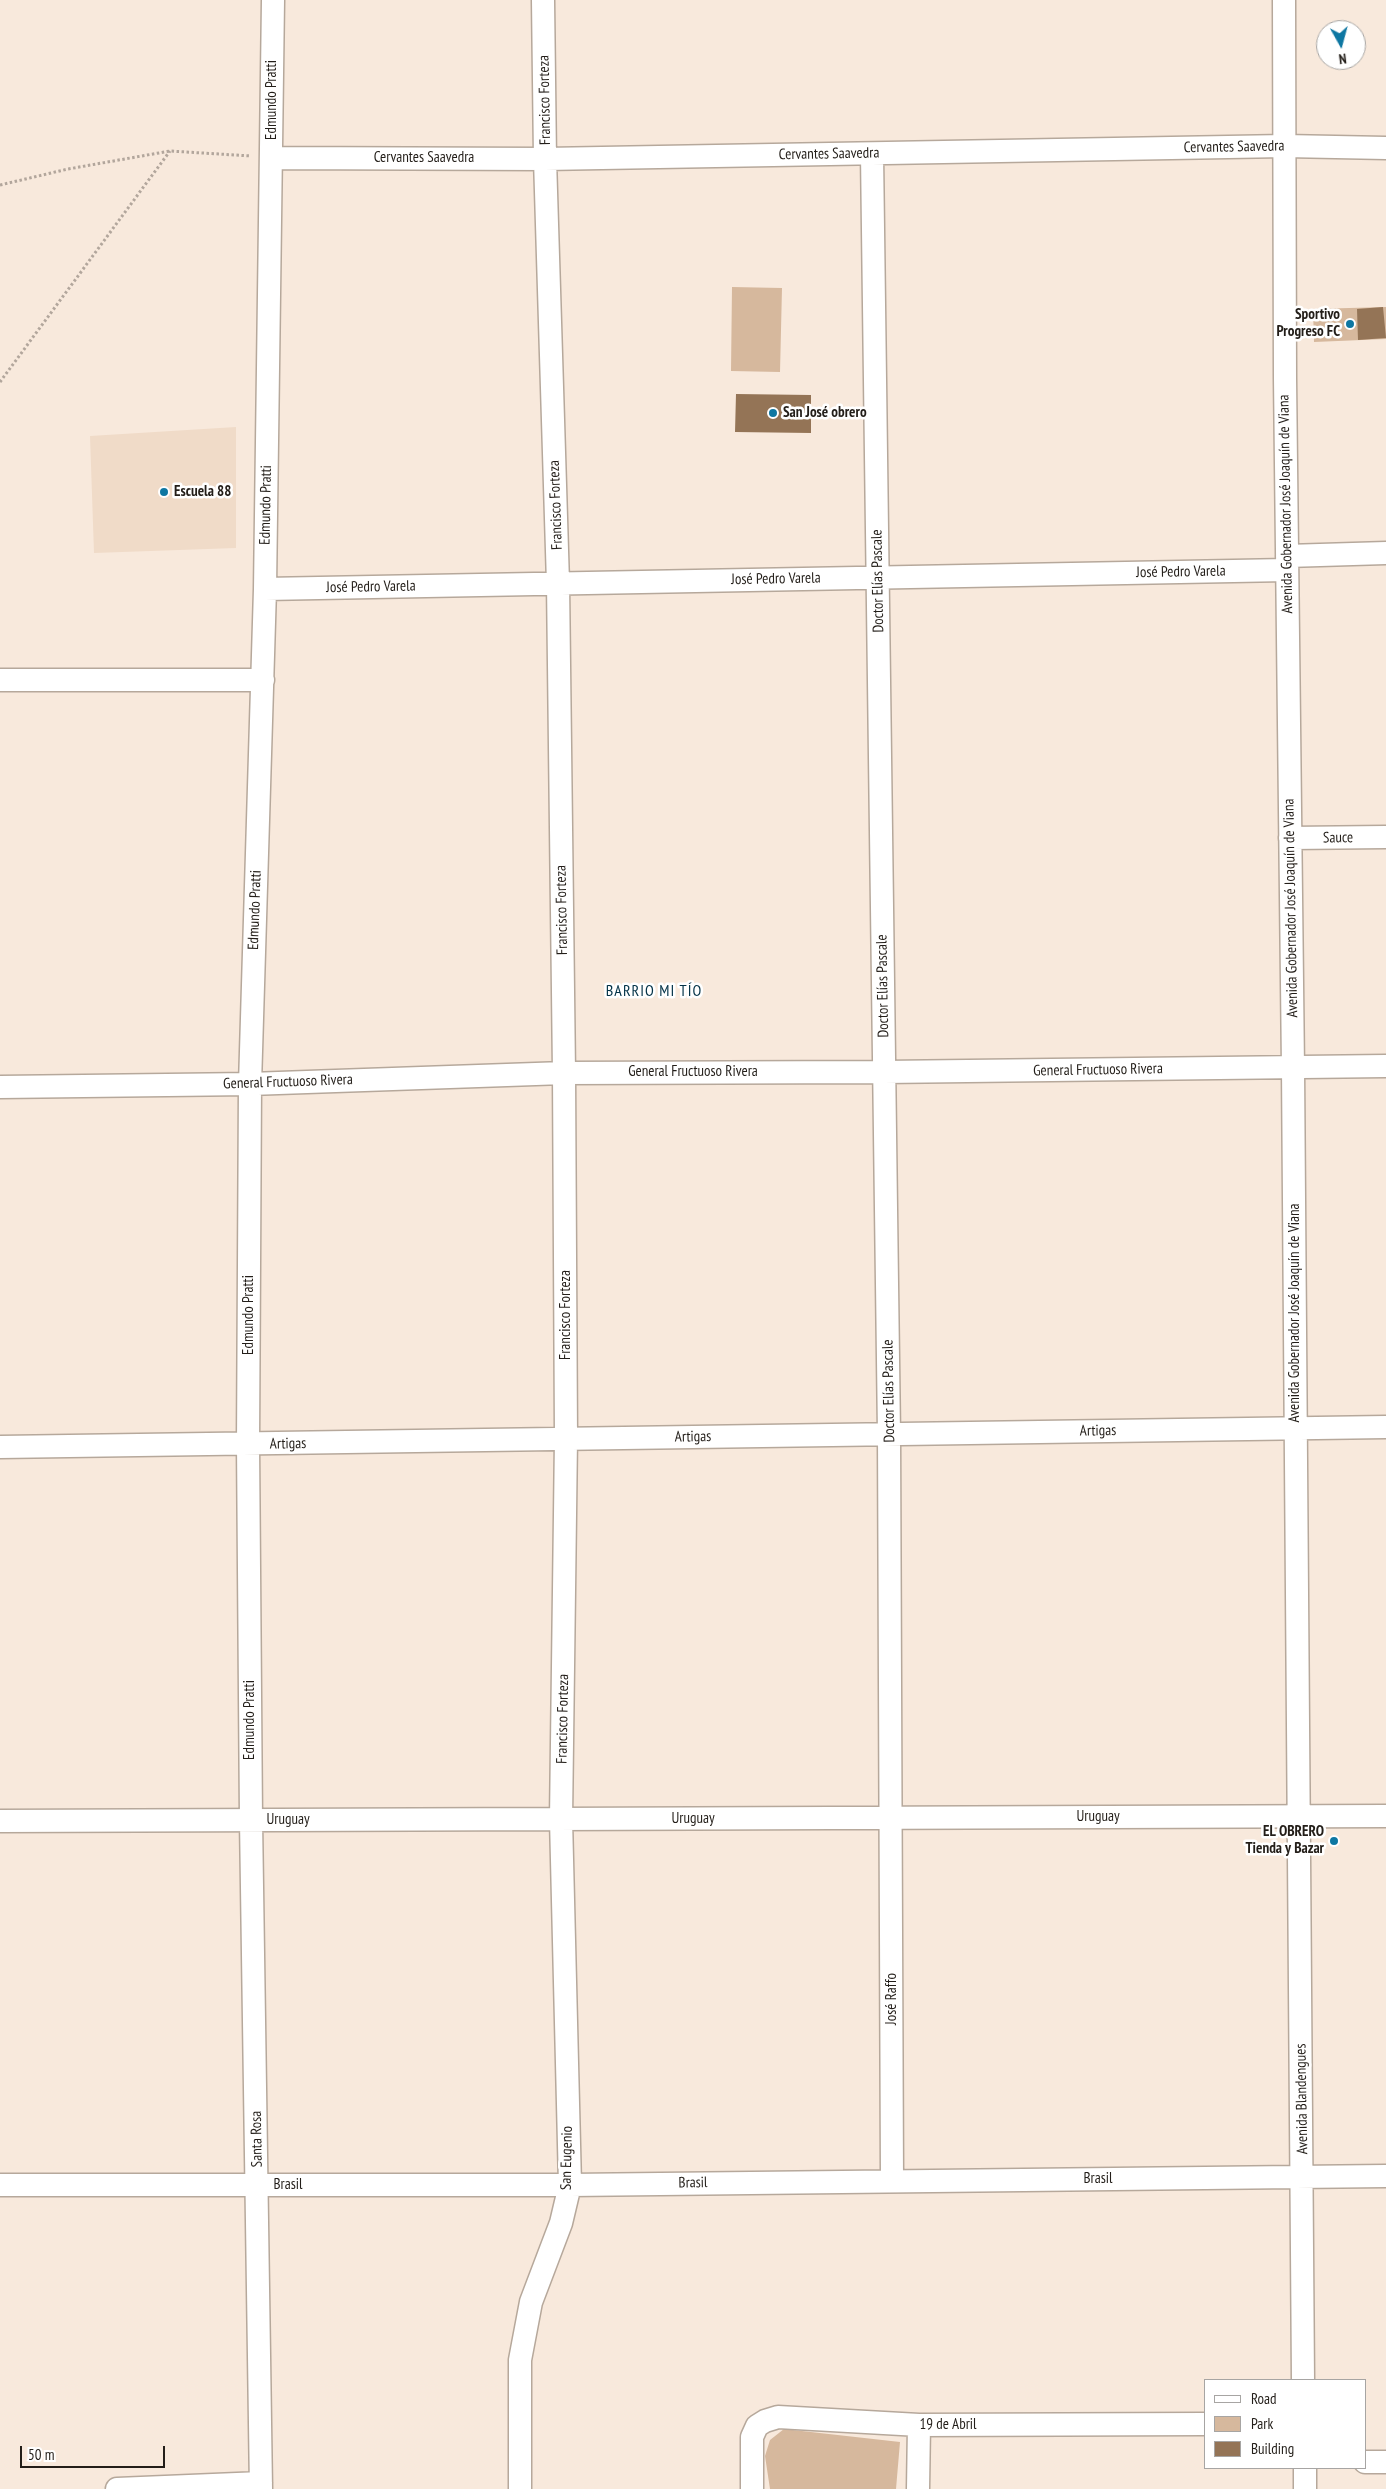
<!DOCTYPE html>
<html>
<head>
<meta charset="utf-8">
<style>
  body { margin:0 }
  #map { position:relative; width:1386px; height:2489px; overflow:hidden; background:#f8e9dc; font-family:"PT Sans Narrow",sans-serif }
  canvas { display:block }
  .legend { position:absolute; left:1204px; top:2379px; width:162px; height:90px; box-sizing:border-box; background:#fff; border:1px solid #a7a5a3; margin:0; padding:6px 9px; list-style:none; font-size:15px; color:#231e19 }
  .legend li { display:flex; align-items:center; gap:10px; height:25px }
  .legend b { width:25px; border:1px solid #a7a5a3 }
  .north { position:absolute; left:1316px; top:20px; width:50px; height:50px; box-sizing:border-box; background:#fff; border:1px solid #a7a5a3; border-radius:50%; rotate:173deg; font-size:14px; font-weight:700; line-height:20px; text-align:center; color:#231e19 }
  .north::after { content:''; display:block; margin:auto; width:18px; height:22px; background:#0e77a2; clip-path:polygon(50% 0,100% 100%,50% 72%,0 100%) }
  .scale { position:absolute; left:20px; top:2446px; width:145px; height:22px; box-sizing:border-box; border:2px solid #231e19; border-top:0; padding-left:6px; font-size:15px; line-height:18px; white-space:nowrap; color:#231e19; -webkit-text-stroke:4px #fff; paint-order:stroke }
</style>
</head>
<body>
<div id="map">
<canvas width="1386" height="2489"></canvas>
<ul class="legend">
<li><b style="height:6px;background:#fff"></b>Road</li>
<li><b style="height:14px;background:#d6b89d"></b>Park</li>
<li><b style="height:14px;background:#947456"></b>Building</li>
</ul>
<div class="north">N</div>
<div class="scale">50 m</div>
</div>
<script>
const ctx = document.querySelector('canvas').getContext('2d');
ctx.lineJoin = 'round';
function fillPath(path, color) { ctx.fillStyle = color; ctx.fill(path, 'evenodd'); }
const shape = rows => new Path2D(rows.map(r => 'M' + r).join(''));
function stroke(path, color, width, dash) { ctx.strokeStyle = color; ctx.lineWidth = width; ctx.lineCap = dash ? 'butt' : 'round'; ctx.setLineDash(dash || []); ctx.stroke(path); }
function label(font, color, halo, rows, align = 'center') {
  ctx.font = font + ' "PT Sans Narrow",sans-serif'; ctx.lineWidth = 5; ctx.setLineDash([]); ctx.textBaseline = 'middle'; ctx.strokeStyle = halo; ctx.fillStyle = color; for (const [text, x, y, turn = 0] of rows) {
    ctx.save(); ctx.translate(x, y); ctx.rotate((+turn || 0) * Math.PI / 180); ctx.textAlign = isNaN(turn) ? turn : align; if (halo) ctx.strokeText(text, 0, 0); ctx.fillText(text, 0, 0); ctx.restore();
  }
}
fillPath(shape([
  [236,427,236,548,94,553,90,436]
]), '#f0dbc8');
fillPath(shape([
  [732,287,782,288,780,372,731,371],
  [1386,307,1386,339,1314,342,1313,309],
  [784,2429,900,2442,896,2489,770,2489,765,2456,770,2440]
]), '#d6b89d');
fillPath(shape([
  [1383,307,1386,338,1358,340,1357,309],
  [736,394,811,395,811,433,735,432]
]), '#947456');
const minor = shape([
  [1284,0,1285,378,1293,1068,1303,2380],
  [872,154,889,1434,892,2180],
  [272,158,545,159,1285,146,1386,148],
  [1287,556,1386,553],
  [265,589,1287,570],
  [0,680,263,680],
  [1290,838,1386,837],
  [0,1087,250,1084,564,1073,884,1072,1386,1066],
  [0,1447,1386,1427],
  [0,1821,1386,1816],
  [0,2185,570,2185,1386,2176],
  [1365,2462,1386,2462],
  [117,2489,261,2483],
  [261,2489,251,1820,248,1444,250,1084,265,589,273,0],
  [520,2489,520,2360,531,2302,561,2223,570,2185,561,1819,566,1438,564,1073,558,583,545,159,543,0],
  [752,2489,752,2437,757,2426,765,2421,778,2417,919,2425,1205,2424],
  [918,2489,919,2425],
  [1305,2489,1305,2468]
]);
stroke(minor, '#b6a89b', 25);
stroke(shape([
  [0,185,68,169,170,151,251,156],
  [0,382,170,151]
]), '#b2a69c', 3, [2.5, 2.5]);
stroke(minor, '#fff', 22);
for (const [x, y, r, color] of [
  [1350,324,5,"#0e77a2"],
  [773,413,5,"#0e77a2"],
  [164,492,5,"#0e77a2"],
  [1334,1841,5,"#0e77a2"]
]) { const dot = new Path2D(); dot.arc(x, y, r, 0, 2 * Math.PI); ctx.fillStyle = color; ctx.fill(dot); stroke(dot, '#fff', 2); }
label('15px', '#231e19', '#fff', [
  ["Edmundo Pratti",272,100,-90],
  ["Francisco Forteza",545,100,-91],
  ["Cervantes Saavedra",1234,147,-1],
  ["Cervantes Saavedra",829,154,-1],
  ["Cervantes Saavedra",424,158],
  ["Avenida Gobernador José Joaquín de Viana",1286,504,-91],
  ["Edmundo Pratti",266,505,-89],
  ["Francisco Forteza",556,505,-92],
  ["José Pedro Varela",1181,572,-1],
  ["José Pedro Varela",776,579,-1],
  ["Doctor Elías Pascale",878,581,-91],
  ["José Pedro Varela",371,587,-1],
  ["Sauce",1338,838,-1],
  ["Avenida Gobernador José Joaquín de Viana",1291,908,-91],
  ["Edmundo Pratti",255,910,-88],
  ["Francisco Forteza",562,910,-91],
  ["Doctor Elías Pascale",883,986,-91],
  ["General Fructuoso Rivera",1098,1070,-1],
  ["General Fructuoso Rivera",693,1072],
  ["General Fructuoso Rivera",288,1082,-2],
  ["Avenida Gobernador José Joaquín de Viana",1295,1313,-90],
  ["Edmundo Pratti",249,1315,-90],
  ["Francisco Forteza",566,1315,-90],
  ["Doctor Elías Pascale",889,1391,-91],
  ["Artigas",1098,1431,-1],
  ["Artigas",693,1437,-1],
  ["Artigas",288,1444,-1],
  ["Francisco Forteza",563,1719,-89],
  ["Edmundo Pratti",250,1720,-90],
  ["Uruguay",1098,1817],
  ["Uruguay",693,1819],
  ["Uruguay",288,1820],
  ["José Raffo",892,1999,-90],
  ["Avenida Blandengues",1302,2099,-91],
  ["Santa Rosa",257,2139,-91],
  ["San Eugenio",567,2158,-89],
  ["Brasil",1098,2179],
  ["Brasil",693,2183,-1],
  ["Brasil",288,2185],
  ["19 de Abril",948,2425]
]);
label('bold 15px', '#231e19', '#fff', [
  ["Sportivo",1340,315],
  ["Progreso FC",1340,332],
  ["San José obrero",783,413,"left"],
  ["Escuela 88",174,492,"left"],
  ["EL OBRERO",1324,1832],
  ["Tienda y Bazar",1324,1849]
], 'right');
ctx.letterSpacing = '1px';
label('16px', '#033247', '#fff', [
  ["BARRIO MI TÍO",654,991]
]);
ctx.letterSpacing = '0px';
</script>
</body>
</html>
